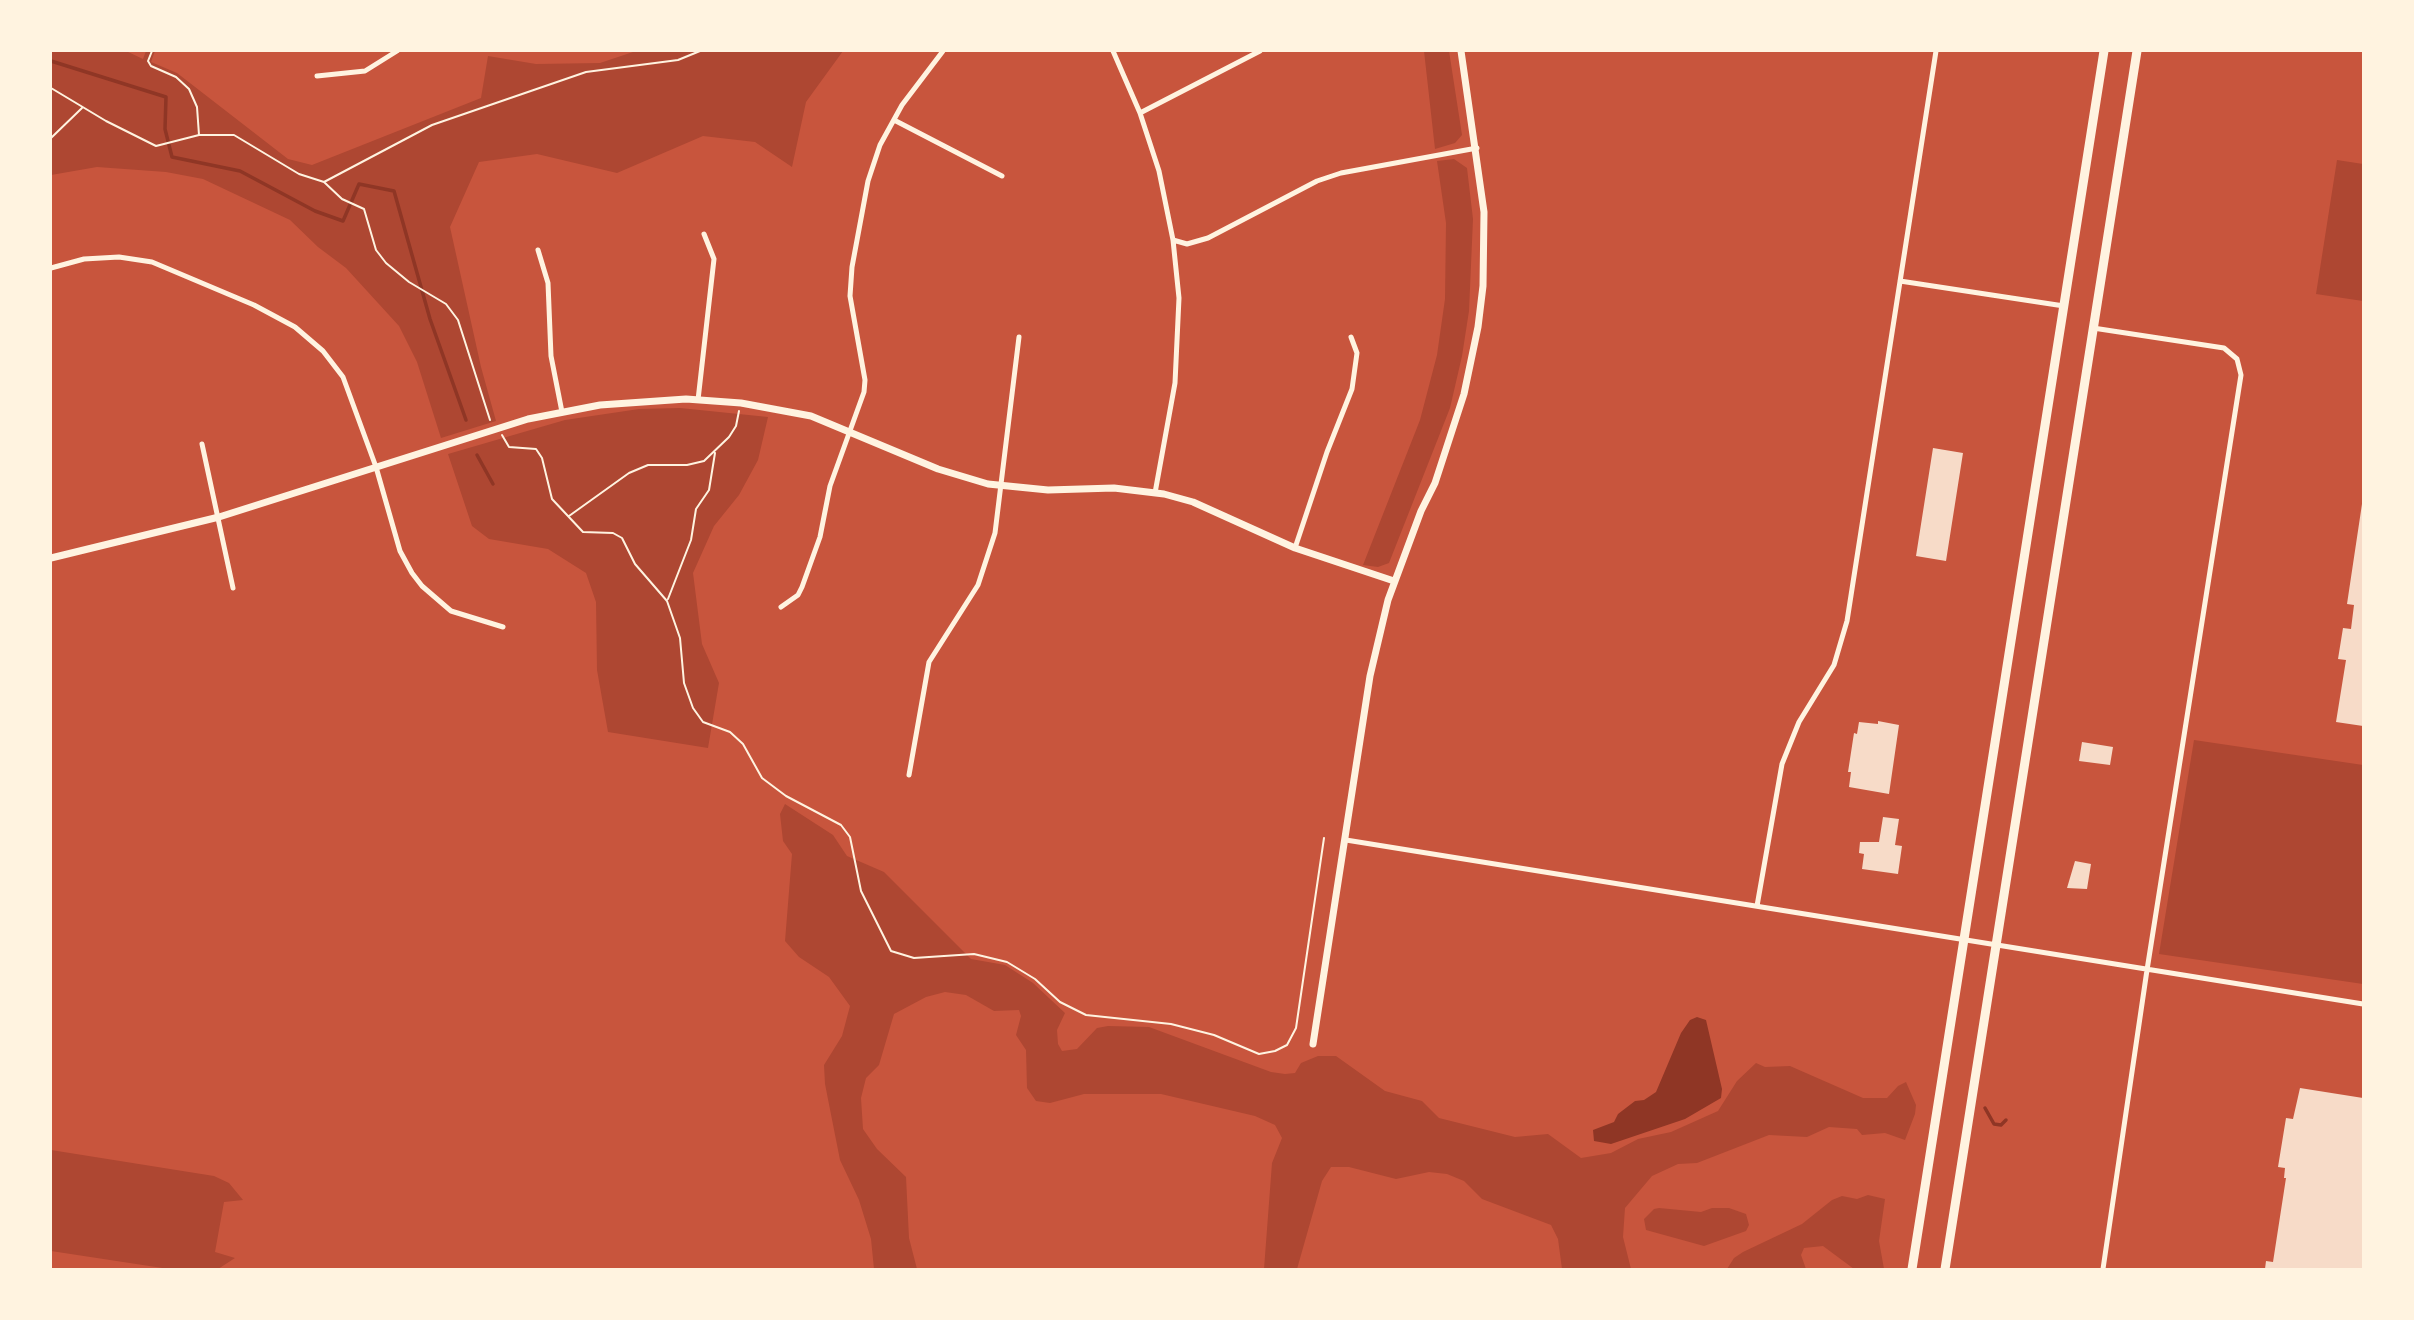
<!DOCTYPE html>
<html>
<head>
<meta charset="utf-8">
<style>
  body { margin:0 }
  #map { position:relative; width:2414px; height:1320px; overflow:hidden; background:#c8553d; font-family:Inter,sans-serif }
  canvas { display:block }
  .frame { position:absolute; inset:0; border:52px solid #fff3e0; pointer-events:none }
</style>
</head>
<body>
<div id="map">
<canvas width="2414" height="1320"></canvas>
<div class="frame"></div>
</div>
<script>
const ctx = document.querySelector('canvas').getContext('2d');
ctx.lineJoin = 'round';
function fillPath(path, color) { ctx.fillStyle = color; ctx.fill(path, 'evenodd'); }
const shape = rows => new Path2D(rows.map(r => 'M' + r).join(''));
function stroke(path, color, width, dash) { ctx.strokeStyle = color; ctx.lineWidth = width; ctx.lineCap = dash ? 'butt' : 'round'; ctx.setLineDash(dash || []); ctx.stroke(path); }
fillPath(shape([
  [51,51,126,51,143,59,146,51,155,51,151,62,177,73,288,159,312,165,481,98,488,56,536,64,600,63,636,51,843,51,806,102,792,167,755,142,703,136,617,173,537,154,479,162,450,227,481,367,496,421,441,438,417,362,399,326,346,268,318,247,290,220,203,179,166,172,97,167,51,175],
  [1424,51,1449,51,1462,135,1455,143,1435,149],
  [1454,159,1467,168,1473,219,1469,311,1462,356,1450,408,1389,563,1378,567,1363,565,1420,420,1437,355,1445,299,1446,223,1437,161],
  [2337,160,2363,164,2363,301,2316,294],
  [680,408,768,417,758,460,739,495,714,526,693,573,702,644,719,683,708,748,608,732,597,670,596,602,586,573,548,549,489,539,472,526,448,454,565,420,639,409],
  [2194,740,2363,765,2363,984,2159,954],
  [785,804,833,835,847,856,884,872,971,959,1005,965,1033,983,1065,1013,1057,1030,1058,1044,1062,1051,1077,1049,1097,1028,1108,1026,1149,1027,1271,1072,1285,1074,1295,1073,1301,1063,1318,1056,1336,1056,1385,1091,1422,1101,1439,1118,1515,1137,1548,1134,1581,1158,1611,1153,1638,1139,1671,1132,1718,1111,1737,1081,1756,1063,1765,1067,1790,1066,1863,1098,1887,1098,1898,1086,1906,1082,1916,1105,1915,1114,1905,1140,1885,1133,1862,1135,1857,1129,1829,1127,1807,1137,1769,1135,1697,1163,1678,1164,1652,1176,1625,1208,1623,1237,1631,1269,1562,1269,1558,1239,1551,1225,1482,1199,1464,1181,1447,1174,1429,1172,1396,1179,1349,1167,1331,1167,1322,1181,1297,1269,1264,1269,1272,1163,1282,1138,1275,1125,1255,1116,1161,1094,1084,1094,1050,1103,1036,1101,1027,1088,1026,1050,1016,1035,1021,1016,1019,1010,994,1011,966,995,945,992,926,997,894,1014,879,1065,866,1078,861,1098,863,1129,877,1149,906,1177,909,1238,917,1269,874,1269,871,1239,859,1200,840,1160,825,1084,824,1065,842,1036,850,1006,829,977,799,957,785,941,792,854,783,841,780,814],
  [51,1150,214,1176,229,1183,243,1200,224,1202,215,1252,235,1258,218,1269,169,1269,51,1251],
  [1868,1195,1885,1199,1879,1241,1884,1269,1854,1269,1823,1246,1804,1248,1801,1255,1806,1269,1727,1269,1734,1258,1743,1252,1802,1224,1832,1200,1842,1196,1857,1199],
  [1659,1208,1701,1212,1712,1208,1729,1208,1746,1214,1749,1225,1746,1231,1704,1246,1646,1230,1644,1219,1654,1209]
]), '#ae4732');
fillPath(shape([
  [1697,1017,1706,1020,1722,1089,1721,1098,1685,1119,1611,1144,1594,1141,1593,1130,1614,1122,1618,1114,1635,1101,1644,1100,1656,1092,1681,1033,1690,1020]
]), '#8f3625');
stroke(shape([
  [51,61,166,97,165,129,172,157,240,171,315,211,343,221,359,184,394,191,430,319,466,420],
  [477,455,493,484],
  [1985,1108,1994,1124,2001,1125,2006,1120]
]), '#8f3625', 3.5);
fillPath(shape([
  [1933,448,1963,453,1946,561,1916,556],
  [2362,504,2363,504,2363,726,2336,722,2346,660,2338,659,2343,628,2351,629,2354,605,2347,604],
  [1878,721,1899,725,1889,794,1849,787,1851,772,1848,772,1854,733,1857,734,1859,722,1878,724],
  [2082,742,2113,747,2110,765,2079,761],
  [1883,817,1899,819,1895,845,1902,846,1898,874,1862,869,1864,854,1859,853,1860,842,1879,842],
  [2075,861,2091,864,2087,889,2067,888],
  [2300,1088,2363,1098,2363,1269,2265,1269,2266,1261,2273,1262,2286,1178,2284,1178,2285,1168,2278,1167,2286,1118,2293,1119]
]), '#f7dbc8');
stroke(shape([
  [152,51,148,61,151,66,176,77,189,89,197,107,199,135],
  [51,88,106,121,156,146,199,135,234,135,299,174,324,182,342,199,364,209,376,250,386,263,409,282,446,304,458,320,490,420],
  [51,138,82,108],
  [324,182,432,125,586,72,678,60,700,51],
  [502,435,509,447,536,449,542,458,552,499,583,532,613,533,622,538,635,564,667,601,680,638,684,683,693,708,703,722,730,732,743,744,762,778,786,796,841,825,850,837,861,891,891,951,914,958,974,954,1007,962,1035,979,1060,1002,1086,1015,1171,1024,1214,1035,1259,1054,1275,1051,1287,1045,1296,1028,1324,838],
  [569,516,629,473,648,465,687,465,704,461,729,437,736,426,739,411],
  [668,599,691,540,696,509,709,490,715,453]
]), '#fff3e0', 2);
stroke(shape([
  [1113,51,1140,113,1159,171,1173,240,1179,298,1175,383,1155,493],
  [317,76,365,71,397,51],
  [1140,113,1260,51],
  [894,120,1002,176],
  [1173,240,1187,244,1208,238,1317,181,1341,173,1477,148],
  [538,250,548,283,551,356,562,412],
  [51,268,84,259,119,257,152,262,254,305,295,327,323,351,343,377,376,467,400,551,412,573,422,586,451,611,503,627],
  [1900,281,2064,306],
  [2093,328,2224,348,2237,359,2241,375,2147,970,2103,1269],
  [698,400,714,259,704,234],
  [202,444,233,588],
  [1295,548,1327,452,1352,389,1357,353,1351,337],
  [781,607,798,595,802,587,820,537,830,486,864,392,865,380,850,296,852,267,868,181,880,145,902,105,943,51],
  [909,775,929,662,978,585,995,533,1019,337],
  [1346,840,2363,1004],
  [1757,906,1782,764,1799,722,1834,665,1847,621,1936,51]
]), '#fff3e0', 5);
stroke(shape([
  [51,558,219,517,528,419,600,405,686,399,741,403,811,416,938,469,988,484,1048,490,1114,488,1164,494,1193,502,1295,548,1394,581],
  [1313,1044,1370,676,1388,600,1421,511,1435,483,1464,394,1478,327,1483,286,1484,212,1461,51]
]), '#fff3e0', 7);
stroke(shape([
  [1912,1269,2104,51],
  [1945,1269,2137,51]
]), '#fff3e0', 9);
</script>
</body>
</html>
